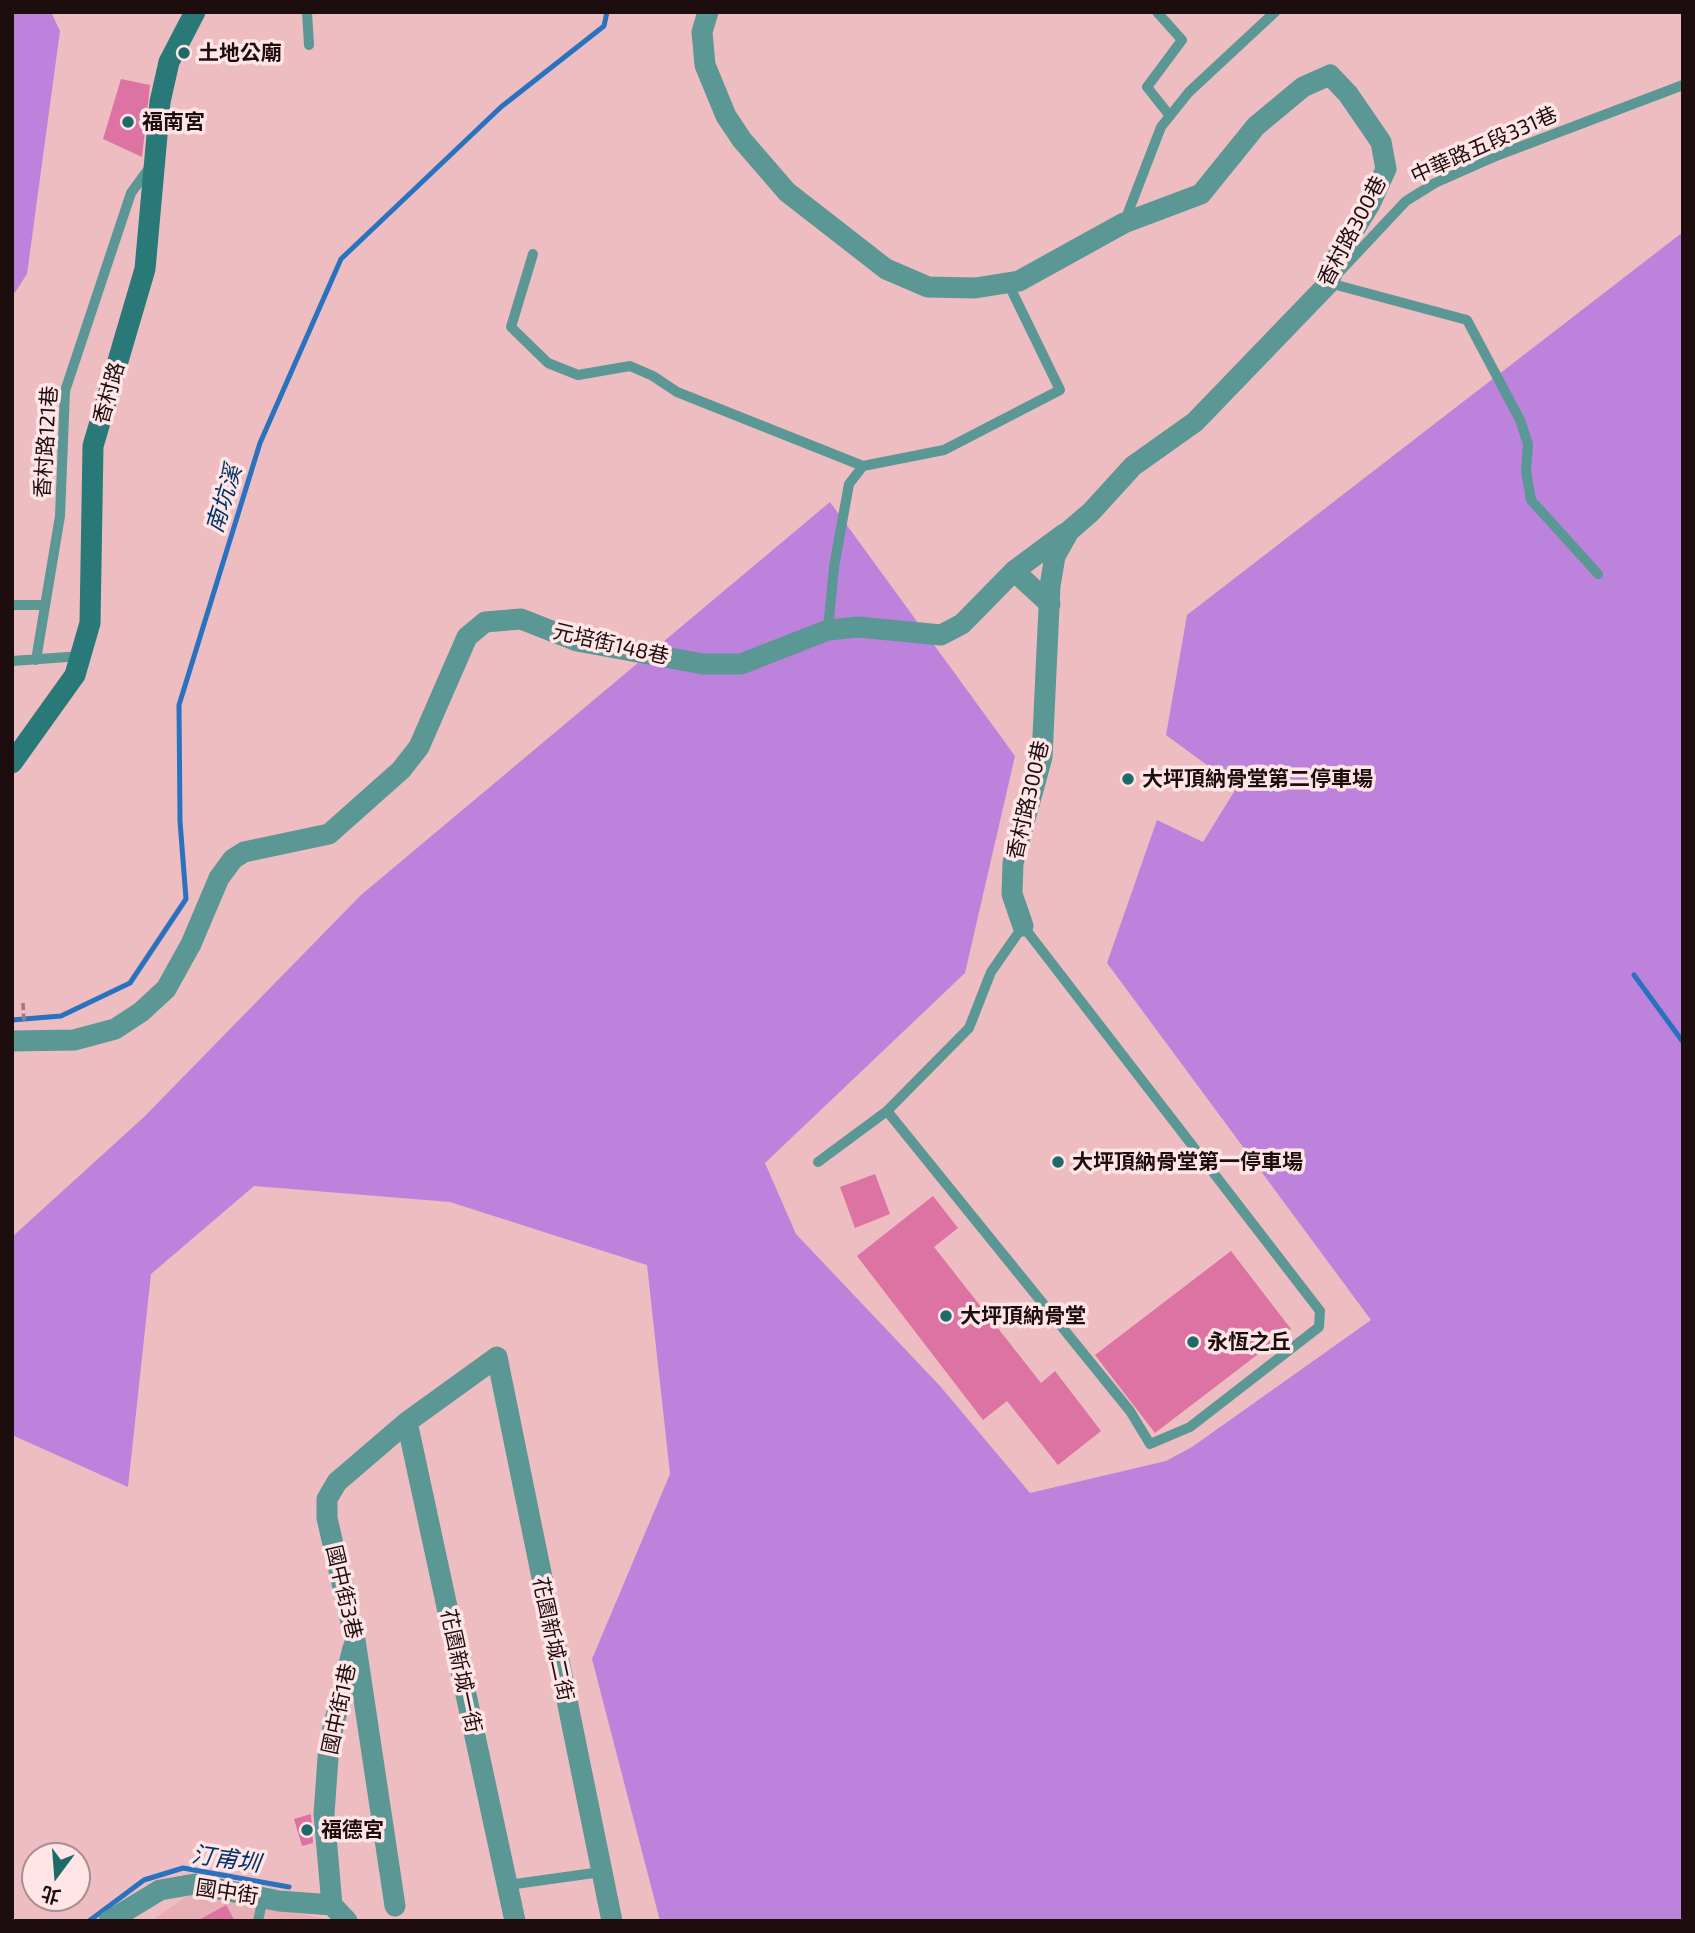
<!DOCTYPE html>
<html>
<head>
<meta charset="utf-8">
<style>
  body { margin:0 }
  #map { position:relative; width:1695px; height:1933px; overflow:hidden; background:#eebdc1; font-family:"Exo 2","Noto Sans TC",sans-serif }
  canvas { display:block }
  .frame { position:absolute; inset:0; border:14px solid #1d0d0f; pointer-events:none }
  .north { position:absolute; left:21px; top:1842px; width:70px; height:70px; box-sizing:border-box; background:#ffe5e6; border:2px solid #a58f90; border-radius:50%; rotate:196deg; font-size:19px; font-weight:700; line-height:28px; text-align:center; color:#1d0d0f }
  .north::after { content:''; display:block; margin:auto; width:24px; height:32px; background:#1d6a68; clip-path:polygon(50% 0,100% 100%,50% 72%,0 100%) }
</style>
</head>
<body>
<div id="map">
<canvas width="1695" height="1933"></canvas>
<div class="frame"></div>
<div class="north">北</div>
</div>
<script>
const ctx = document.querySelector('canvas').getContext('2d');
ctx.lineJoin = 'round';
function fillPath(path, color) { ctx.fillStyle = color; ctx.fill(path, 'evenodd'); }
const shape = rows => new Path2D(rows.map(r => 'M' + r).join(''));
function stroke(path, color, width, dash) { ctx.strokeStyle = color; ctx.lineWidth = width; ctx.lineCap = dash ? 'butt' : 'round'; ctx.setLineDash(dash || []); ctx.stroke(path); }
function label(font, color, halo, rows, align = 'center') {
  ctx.font = font + ' "Exo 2","Noto Sans TC",sans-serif'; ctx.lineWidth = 7; ctx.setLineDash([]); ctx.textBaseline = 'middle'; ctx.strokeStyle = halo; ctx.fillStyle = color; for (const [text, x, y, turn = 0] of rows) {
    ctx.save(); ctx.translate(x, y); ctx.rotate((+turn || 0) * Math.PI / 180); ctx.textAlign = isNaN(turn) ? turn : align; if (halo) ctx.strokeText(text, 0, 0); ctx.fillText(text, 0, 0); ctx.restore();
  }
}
fillPath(shape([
  [193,1892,325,1919,326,1921,151,1921]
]), '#e7aeb3');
fillPath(shape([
  [12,12,51,12,60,31,27,274,12,297],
  [1683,232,1683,1921,660,1921,592,1659,670,1474,647,1265,450,1202,254,1186,151,1274,128,1487,12,1435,12,1237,144,1117,361,895,830,502,1015,756,965,973,765,1163,796,1234,940,1386,1030,1493,1166,1461,1192,1447,1371,1320,1107,963,1157,820,1203,842,1237,787,1166,735,1187,615]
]), '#bd82dc');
stroke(shape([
  [1634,975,1683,1042],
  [12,1020,61,1016,130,983,186,899,180,821,179,705,260,443,341,259,501,107,604,26,607,12],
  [89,1921,144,1880,183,1868,289,1887]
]), '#2972c0', 5);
fillPath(shape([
  [121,79,150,85,142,157,103,139],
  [875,1174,890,1214,855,1228,840,1187],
  [933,1196,958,1228,934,1247,1041,1383,1055,1371,1101,1431,1058,1465,1007,1401,983,1420,857,1256],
  [1231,1251,1291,1329,1155,1433,1095,1355],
  [311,1814,313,1843,302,1846,294,1819],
  [226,1905,235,1921,197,1921]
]), '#dc73a2');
stroke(shape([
  [23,1003,24,1022]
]), '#9f7b7e', 3.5, [7, 3.5]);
stroke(shape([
  [307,12,309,45],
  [1157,12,1182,40,1147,87,1170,116],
  [1124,223,1161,127,1189,92,1275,12],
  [533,254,511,327,548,363,578,375,630,366,653,376,677,392,863,466],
  [1598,574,1531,500,1526,471,1528,444,1520,420,1467,320,1329,283,1406,201,1435,183,1496,156,1683,85],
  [12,605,45,605],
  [828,630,834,567,849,484,863,466,944,450,1060,390,1008,283],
  [36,660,60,516,65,391,131,193,150,167],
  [12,661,81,656],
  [818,1162,887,1111,969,1028,991,972,1023,926,1320,1311,1319,1327,1190,1427,1150,1444,1130,1411,887,1111],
  [508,1885,601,1872],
  [258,1921,263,1898]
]), '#5a9795', 10);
stroke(shape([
  [708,12,702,32,705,65,726,116,742,140,787,192,886,269,928,287,975,288,1019,281,1124,223,1201,194,1256,126,1303,87,1330,75,1348,94,1381,142,1386,169,1370,204,1336,259,1329,283,1195,422,1133,466,1091,512,1069,531,1055,556,1050,586,1042,757,1013,863,1012,894,1023,926],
  [1014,571,1050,604],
  [12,1041,74,1040,115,1029,141,1012,166,989,191,944,219,878,233,859,244,852,329,834,401,770,419,747,467,637,485,622,521,619,577,641,703,664,741,664,828,630,858,627,941,635,962,624,1014,571,1064,534],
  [407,1422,515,1921],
  [332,1905,324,1814,329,1744,353,1648],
  [395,1906,355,1640,327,1518,327,1499,337,1482,407,1422,497,1357,612,1921],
  [109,1921,160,1890,195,1884,279,1901,332,1905,347,1921]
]), '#5a9795', 21);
stroke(shape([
  [12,763,75,675,90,623,93,446,145,269,160,102,169,62,195,12]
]), '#287978', 21);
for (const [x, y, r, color] of [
  [184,53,7,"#1d6a68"],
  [128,122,7,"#1d6a68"],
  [1128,779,7,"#1d6a68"],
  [1058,1162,7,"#1d6a68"],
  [946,1316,7,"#1d6a68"],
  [1193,1342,7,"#1d6a68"],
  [307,1830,7,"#1d6a68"]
]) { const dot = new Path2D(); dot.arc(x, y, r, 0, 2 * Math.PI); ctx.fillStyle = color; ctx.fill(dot); stroke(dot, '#ffe5e6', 2.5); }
label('bold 21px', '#1d0d0f', '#ffe5e6', [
  ["土地公廟",198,53],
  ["福南宮",142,122],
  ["大坪頂納骨堂第二停車場",1142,779],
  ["大坪頂納骨堂第一停車場",1072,1162],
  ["大坪頂納骨堂",960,1316],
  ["永恆之丘",1207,1342],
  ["福德宮",321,1830]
], 'left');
label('21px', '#1d0d0f', '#ffe5e6', [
  ["中華路五段331巷",1484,145,-24],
  ["香村路300巷",1352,231,-62],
  ["香村路",109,393,-74],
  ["香村路121巷",46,442,-86],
  ["元培街148巷",611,644,13],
  ["香村路300巷",1028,800,-77],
  ["國中街3巷",344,1592,77],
  ["花園新城二街",553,1639,78],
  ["花園新城一街",461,1671,78],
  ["國中街1巷",339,1709,-78],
  ["國中街",227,1892,9]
]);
label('italic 23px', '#003365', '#ffe5e6', [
  ["南坑溪",224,499,-73],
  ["汀甫圳",226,1859,8]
]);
</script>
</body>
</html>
